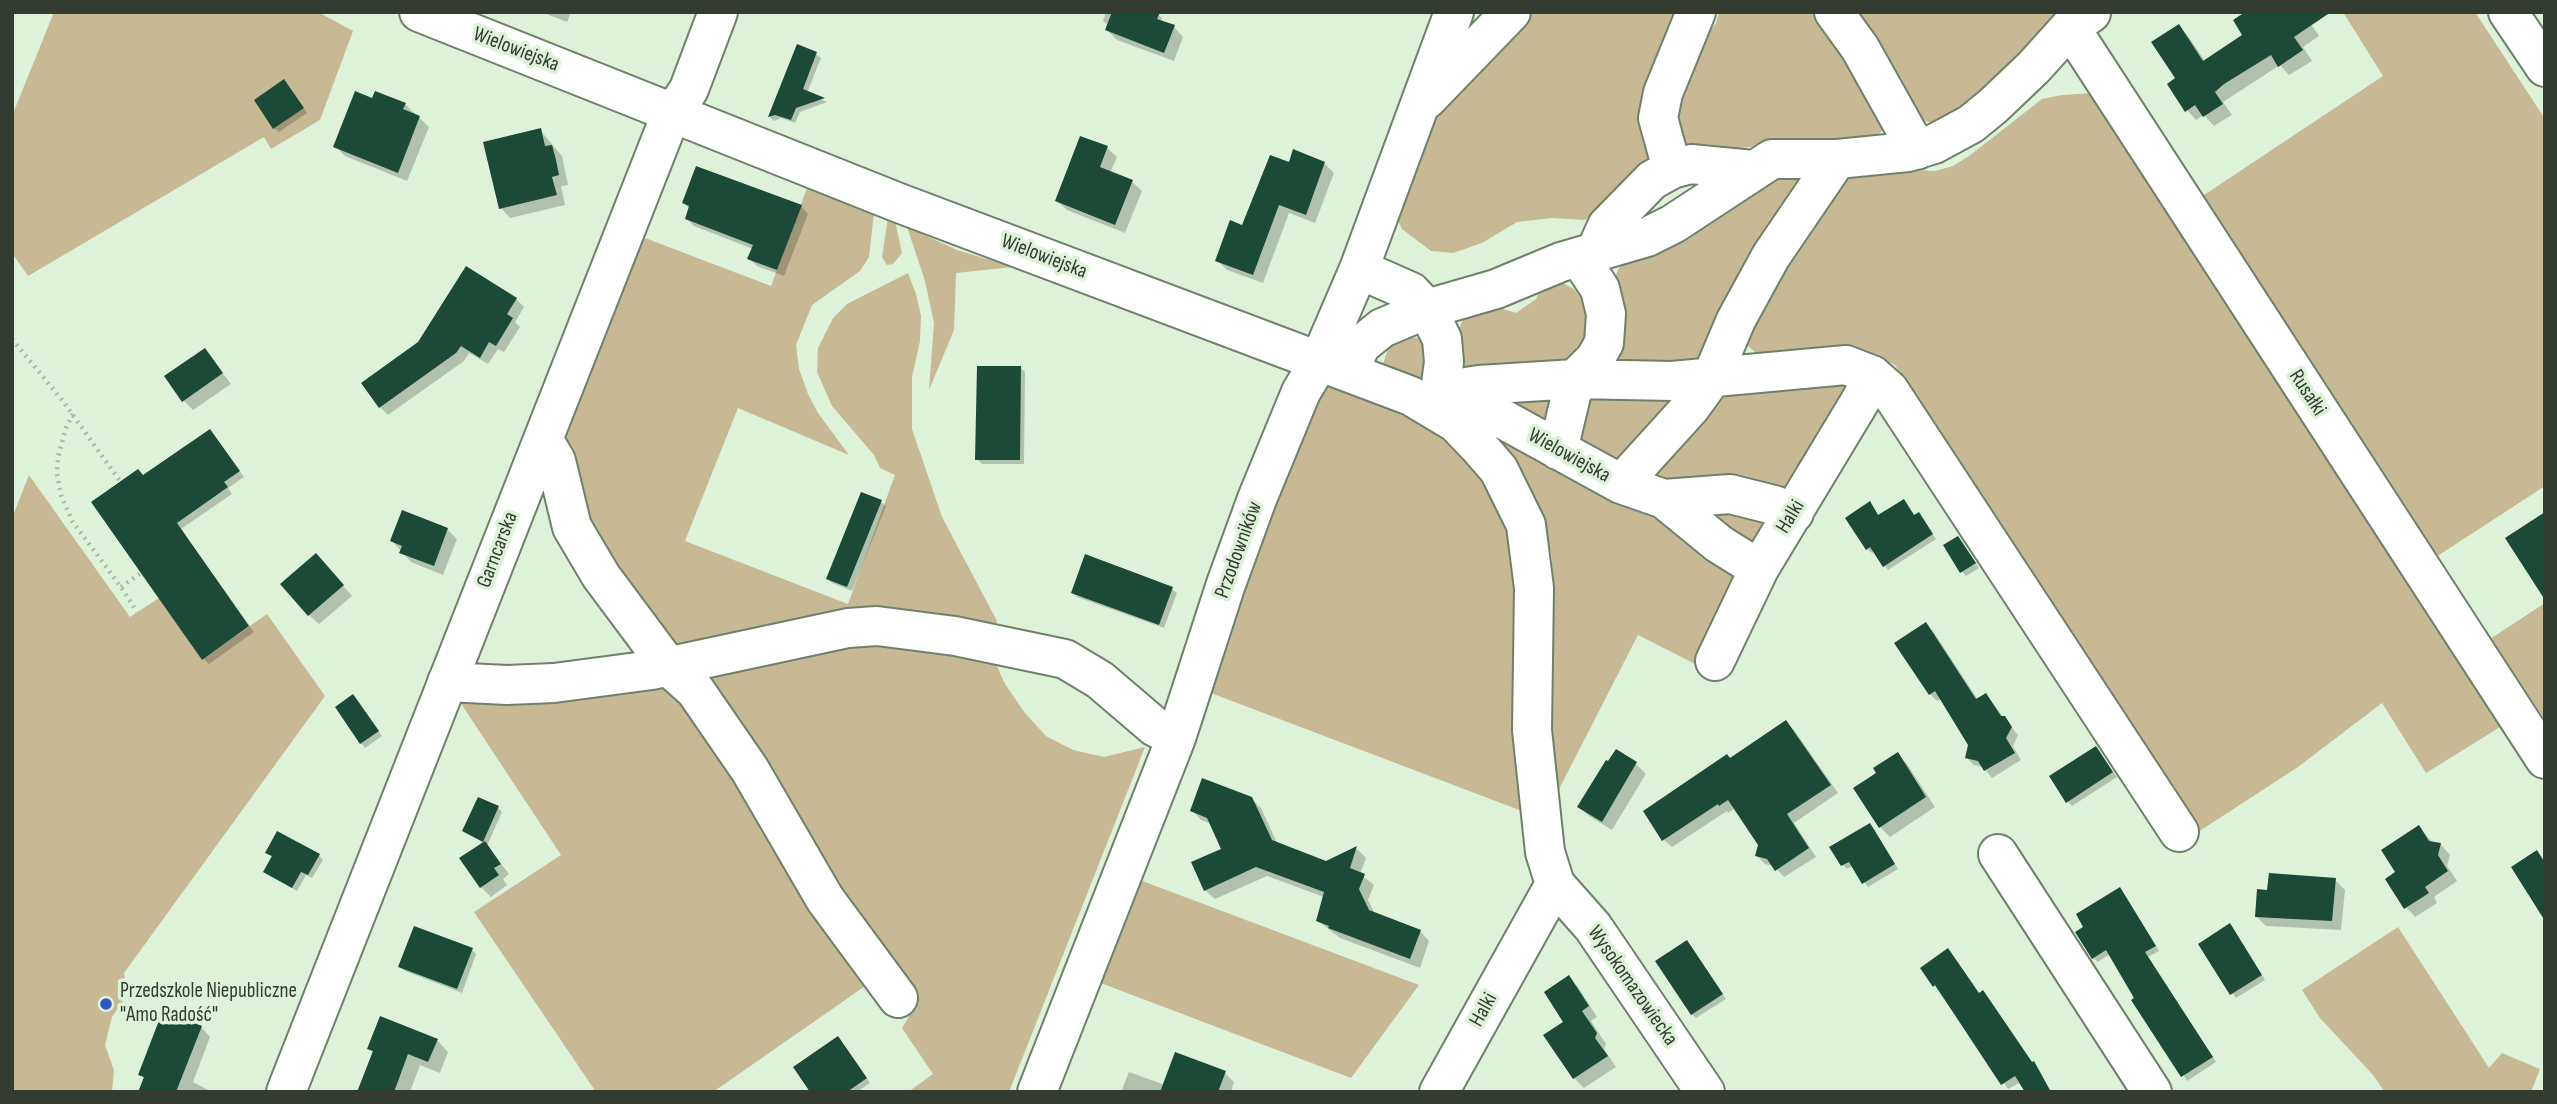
<!DOCTYPE html>
<html>
<head>
<meta charset="utf-8">
<style>
  body { margin:0 }
  #map { position:relative; width:2557px; height:1104px; overflow:hidden; background:#def2da; font-family:"Sofia Sans Condensed",sans-serif }
  canvas { display:block }
  .frame { position:absolute; inset:0; border:14px solid #343c32; pointer-events:none }
</style>
</head>
<body>
<div id="map">
<canvas width="2557" height="1104"></canvas>
<div class="frame"></div>
</div>
<script>
const ctx = document.querySelector('canvas').getContext('2d');
ctx.lineJoin = 'round';
function fillPath(path, color) { ctx.fillStyle = color; ctx.fill(path, 'evenodd'); }
const shape = rows => new Path2D(rows.map(r => 'M' + r).join(''));
function stroke(path, color, width, dash) { ctx.strokeStyle = color; ctx.lineWidth = width; ctx.lineCap = dash ? 'butt' : 'round'; ctx.setLineDash(dash || []); ctx.stroke(path); }
function label(font, color, halo, rows, align = 'center') {
  ctx.font = font + ' "Sofia Sans Condensed",sans-serif'; ctx.lineWidth = 7; ctx.setLineDash([]); ctx.textBaseline = 'middle'; ctx.strokeStyle = halo; ctx.fillStyle = color; for (const [text, x, y, turn = 0] of rows) {
    ctx.save(); ctx.translate(x, y); ctx.rotate((+turn || 0) * Math.PI / 180); ctx.textAlign = isNaN(turn) ? turn : align; if (halo) ctx.strokeText(text, 0, 0); ctx.fillText(text, 0, 0); ctx.restore();
  }
}
fillPath(shape([
  [54,12,318,12,353,31,320,120,271,149,264,137,28,276,12,253,12,116],
  [1530,12,1682,12,1648,166,1614,201,1585,220,1552,218,1517,222,1482,243,1453,253,1431,251,1402,229,1392,208,1424,114,1467,81],
  [1719,12,1821,12,1884,128,1878,135,1739,148,1695,148,1681,153,1676,110,1689,59,1716,23],
  [1848,12,2078,12,1982,101,1933,123,1922,120],
  [2343,12,2475,12,2545,119,2545,486,2436,557,2198,199,2383,76],
  [2093,93,2505,724,2426,773,2382,703,2298,767,2195,834,1895,365,1863,349,1760,357,1741,339,1849,169,1869,168,1935,171,1953,166,1969,156,2042,99,2062,95],
  [1769,174,1815,176,1700,363,1598,370,1619,298,1616,275,1621,263],
  [807,188,874,213,869,257,860,271,812,305,796,345,799,369,808,394,818,413,849,455,738,408,685,541,848,604,895,475,880,468,874,455,832,406,817,372,818,348,833,318,847,304,908,273,916,294,921,316,920,341,912,377,912,429,942,517,997,621,994,630,674,649,601,565,555,436,645,238,771,286],
  [888,218,895,221,902,253,893,264,887,265,882,257],
  [907,227,957,250,1013,267,956,273,954,330,929,390,934,323,925,281],
  [1546,279,1557,280,1574,289,1585,303,1588,322,1582,346,1573,360,1470,371,1461,362,1455,337,1465,316,1496,307,1516,313,1536,299],
  [1406,337,1417,338,1427,345,1423,377,1417,379,1386,370,1383,364,1389,346],
  [1319,379,1450,430,1476,459,1520,548,1522,811,1203,690],
  [1856,382,1794,495,1636,481,1486,392],
  [1452,402,1660,512,1726,568,1740,586,1699,666,1638,635,1556,795,1549,733,1554,584,1551,552,1542,522],
  [29,475,130,617,159,598,202,660,267,614,325,696,124,973,127,995,112,1017,105,1045,114,1070,112,1092,12,1092,12,518],
  [1681,504,1770,514,1759,548],
  [2545,603,2545,720,2490,639],
  [879,636,991,653,1005,684,1025,713,1046,736,1073,750,1104,757,1145,747,1009,1092,908,1092,933,1074,902,1028,914,1008,910,994,696,667],
  [668,679,871,982,713,1092,596,1092,474,912,561,855,458,699,527,703,584,700],
  [1137,879,1419,985,1351,1078,1098,982],
  [2398,927,2489,1068,2502,1053,2540,1069,2531,1092,2385,1092,2373,1075,2320,1018,2302,990]
]), '#c7b994');
fillPath(shape([
  [541,12,571,12,567,22],
  [1106,12,1155,12,1162,18,1161,21,1174,27,1183,37,1174,61,1117,40,1107,30,1109,26,1103,21],
  [2303,12,2319,36,2303,47,2312,61,2289,75,2280,65,2223,102,2232,115,2214,126,2204,115,2196,120,2187,110,2178,79,2178,26,2188,36,2205,61,2245,35],
  [798,47,816,54,821,58,807,93,827,102,800,112,795,123,781,118,774,121,770,117],
  [288,86,307,113,279,132,274,128],
  [373,100,405,104,429,127,407,181,345,156,335,146],
  [540,130,562,156,568,185,561,186,565,205,510,218,501,208],
  [1107,148,1117,157,1110,173,1132,182,1142,191,1125,233,1067,210,1057,201],
  [1324,163,1334,173,1315,223,1289,213,1263,283,1227,270,1217,260,1290,164],
  [684,203,801,206,808,214,784,276,757,266,749,259,753,249,694,226,687,219,690,209],
  [516,299,524,307,515,322,520,327,504,352,498,349,488,364,469,353,464,361,388,415,380,407],
  [205,350,231,384,193,410,183,400],
  [1021,368,1025,372,1024,464,982,464,977,459],
  [210,431,244,477,228,488,232,494,181,529,254,632,209,664,204,659,144,477],
  [881,502,886,506,852,591,832,583,828,579],
  [1908,506,1915,516,1923,519,1936,539,1888,570,1875,551,1872,553,1867,549,1874,508,1879,516],
  [447,529,457,539,443,575,411,562,392,541],
  [1958,538,1979,568,1966,576,1962,572],
  [1086,556,1172,589,1177,593,1164,628,1077,597,1073,593],
  [325,565,352,596,319,624,309,615],
  [1925,624,1933,631,1978,700,1986,695,2018,735,2013,746,2021,760,1992,778,1983,767,1974,765,1967,758,1970,745,1941,699,1937,701,1930,694],
  [357,701,382,736,365,748,361,743],
  [1786,722,1794,730,1838,793,1794,823,1816,857,1784,877,1774,866,1765,864,1757,856,1760,844,1735,808,1728,813,1727,811,1672,847,1664,840,1731,760],
  [2096,748,2117,777,2072,806,2068,802],
  [1897,755,1907,764,1935,807,1890,837,1880,827],
  [1636,764,1646,774,1612,830,1589,816,1579,807],
  [1251,798,1261,808,1278,845,1326,863,1357,849,1366,858,1360,874,1374,885,1368,900,1375,914,1420,931,1429,941,1420,968,1340,938,1318,921,1324,897,1267,876,1215,899,1205,890,1223,849,1212,824,1201,820,1192,810],
  [498,808,502,812,487,846,509,874,503,879,507,885,491,897,481,887,485,843,464,831],
  [2419,827,2433,843,2441,845,2450,855,2447,866,2457,881,2434,897,2437,903,2415,917,2406,907,2398,872],
  [1874,829,1898,869,1868,887,1853,866,1847,869,1843,865],
  [267,852,319,855,323,860,312,878,306,875,297,891,266,872,273,858],
  [2335,880,2345,890,2341,930,2266,926,2256,916,2269,892],
  [2124,894,2159,951,2148,957,2216,1062,2187,1081,2110,954,2098,962,2093,958,2086,927],
  [2230,925,2265,980,2236,998,2201,945],
  [1691,947,1726,999,1696,1018,1692,1014],
  [472,950,476,954,462,993,405,971,400,966],
  [1922,968,1988,998,2051,1092,2025,1092,2019,1083,2008,1089],
  [1569,978,1578,987,1597,1017,1591,1021,1606,1044,1604,1049,1616,1067,1584,1088,1574,1078,1566,1023],
  [201,1027,210,1037,193,1082,212,1092,140,1092,145,1080,140,1074],
  [437,1040,448,1052,440,1073,420,1065,410,1092,359,1092,374,1054,369,1048],
  [842,1043,870,1083,857,1092,812,1092],
  [1129,1072,1165,1085,1225,1073,1234,1082,1231,1092,1121,1092]
]), '#0003');
fillPath(shape([
  [1112,12,1160,12,1157,19,1175,25,1164,53,1105,30],
  [2245,12,2331,12,2294,37,2303,50,2278,67,2271,55,2224,84,2215,92,2223,104,2203,117,2195,105,2185,112,2167,84,2175,78,2151,42,2179,24,2203,61,2242,35,2233,20],
  [797,44,817,52,803,89,825,98,796,108,791,120,775,115,768,117],
  [284,79,304,108,273,129,254,100],
  [355,91,372,98,375,91,406,103,403,109,420,116,398,173,333,147],
  [541,128,545,146,552,145,556,160,559,175,552,177,557,195,499,209,483,142],
  [1080,136,1108,146,1100,167,1133,180,1115,225,1055,201],
  [1293,149,1325,162,1306,215,1279,205,1253,275,1215,261,1230,220,1242,225,1270,155,1289,162],
  [696,166,802,205,777,270,747,259,753,245,685,219,689,206,682,203],
  [466,266,517,298,507,314,513,318,496,346,489,342,480,358,461,346,456,353,379,408,361,383,418,342],
  [205,348,223,373,182,402,164,376],
  [977,366,1021,366,1020,460,975,460],
  [210,429,240,471,224,482,228,487,177,523,249,626,202,660,91,502,138,469,143,475],
  [861,492,882,500,847,587,826,579],
  [1904,499,1914,515,1919,512,1933,534,1883,567,1870,547,1866,550,1845,518,1870,501,1878,515],
  [402,510,448,528,434,566,399,553,402,546,390,541],
  [2545,512,2545,600,2505,538],
  [1958,536,1976,563,1960,573,1943,545],
  [316,553,344,585,308,616,280,584],
  [1085,554,1173,587,1159,625,1071,593],
  [1926,622,1976,699,1986,693,2001,716,2005,716,2012,727,2006,738,2015,753,1984,771,1978,761,1965,758,1968,745,1935,691,1929,695,1894,643],
  [353,694,379,731,360,744,335,707],
  [1786,720,1831,785,1787,814,1809,848,1775,871,1767,859,1755,856,1758,845,1728,800,1719,806,1718,804,1662,841,1643,811,1727,754,1730,758],
  [2096,746,2113,772,2066,803,2049,776],
  [1616,749,1637,762,1602,822,1577,807,1606,760,1608,761],
  [1898,752,1926,797,1879,828,1853,788,1876,773,1873,768],
  [1202,778,1252,797,1272,840,1326,861,1357,846,1350,868,1365,874,1359,889,1369,910,1421,930,1410,959,1328,928,1329,926,1316,921,1324,892,1256,867,1204,891,1191,862,1221,849,1207,818,1190,811],
  [478,797,499,806,483,842,462,831],
  [1870,823,1895,864,1862,884,1849,862,1841,866,1829,847],
  [2419,825,2429,841,2441,843,2438,855,2448,871,2425,887,2429,893,2404,909,2385,879,2395,872,2381,850],
  [277,831,320,854,308,875,301,872,292,888,263,872,272,856,265,853],
  [485,841,501,864,494,868,499,875,480,888,459,858],
  [2537,850,2545,863,2545,921,2511,867],
  [2269,873,2336,878,2332,921,2255,917,2257,889,2267,890],
  [2120,887,2156,946,2145,952,2213,1057,2181,1077,2131,1000,2134,998,2106,950,2092,959,2075,932,2083,927,2076,914],
  [2230,923,2262,975,2230,995,2198,944],
  [414,926,473,948,457,989,398,967],
  [1687,940,1723,994,1691,1015,1655,961],
  [1948,948,1979,993,1983,990,2032,1062,2034,1061,2051,1092,2025,1092,2015,1076,2001,1085,1935,985,1933,987,1920,968],
  [1569,975,1589,1006,1582,1011,1597,1033,1595,1038,1608,1056,1573,1079,1543,1035,1563,1022,1544,992],
  [163,1010,202,1026,176,1092,138,1092,144,1077,138,1075],
  [380,1016,438,1039,428,1062,408,1054,394,1092,357,1092,373,1051,367,1049],
  [838,1036,867,1078,847,1092,810,1092,793,1067],
  [1175,1052,1226,1071,1218,1092,1160,1092]
]), '#1b4a38');
const minor = shape([
  [419,12,899,203,1411,396,1456,423,1480,448,1499,470,1526,525,1534,588,1532,730,1545,852,1555,884,1439,1092],
  [1834,12,1860,48,1917,150],
  [2508,12,2545,67],
  [2070,27,2545,759],
  [1427,99,1511,12],
  [1672,169,1658,118,1663,93,1696,12],
  [1595,253,1607,226,1652,180,1672,169,1691,164,1753,170],
  [1359,269,1411,292,1427,309,1442,339,1444,362,1440,391,1479,385,1575,379,1672,381,1846,365,1872,375,1889,390,2179,832],
  [1348,372,1361,345,1382,328,1427,309,1496,289,1561,262,1647,237,1673,224,1772,159,1837,159,1908,152,1934,144,1971,124,1993,106,2034,67,2070,27,2091,13],
  [1442,392,1470,401,1621,484,1664,499,1719,544,1759,569],
  [543,439,556,461,572,527,601,576,668,666,695,690,750,770,825,899,898,998],
  [1558,450,1575,379,1595,359,1604,343,1606,314,1600,289,1579,257],
  [1621,484,1690,408,1711,379,1736,320,1771,256,1837,159],
  [1664,499,1730,494,1774,505,1794,513],
  [1715,661,1759,569,1862,398,1872,375],
  [447,682,507,685,554,683,652,670,848,628,877,626,955,636,1065,659,1100,680,1155,727,1176,738],
  [1998,854,2152,1092],
  [1555,884,1593,927,1705,1092],
  [286,1092,668,122,689,89,718,12],
  [1037,1092,1176,738,1226,584,1257,499,1301,392,1319,362,1359,269,1454,12]
]);
stroke(minor, '#6f816b', 42);
stroke(shape([
  [12,339,62,400,120,481],
  [73,414,66,428,58,457,57,474,61,495,72,521,121,587,137,612],
  [121,587,141,573]
]), '#a9baa6', 4.5, [2, 5]);
stroke(minor, '#fff', 38);
for (const [x, y, r, color] of [
  [106,1004,7,"#3055c5"]
]) { const dot = new Path2D(); dot.arc(x, y, r, 0, 2 * Math.PI); ctx.fillStyle = color; ctx.fill(dot); stroke(dot, '#def2da', 2.5); }
label('21px', '#343c32', '#def2da', [
  ["Wielowiejska",516,50,21],
  ["Wielowiejska",1044,257,21],
  ["Rusałki",2307,393,57],
  ["Wielowiejska",1569,456,29],
  ["Halki",1791,517,-59],
  ["Garncarska",498,550,-69],
  ["Przodowników",1239,550,-70],
  ["Wysokomazowiecka",1632,986,55],
  ["Halki",1484,1010,-61]
]);
label('21px', '#343c32', '#def2da', [
  ["Przedszkole Niepubliczne",120,992],
  ["\"Amo Radość\"",120,1016]
], 'left');
</script>
</body>
</html>
